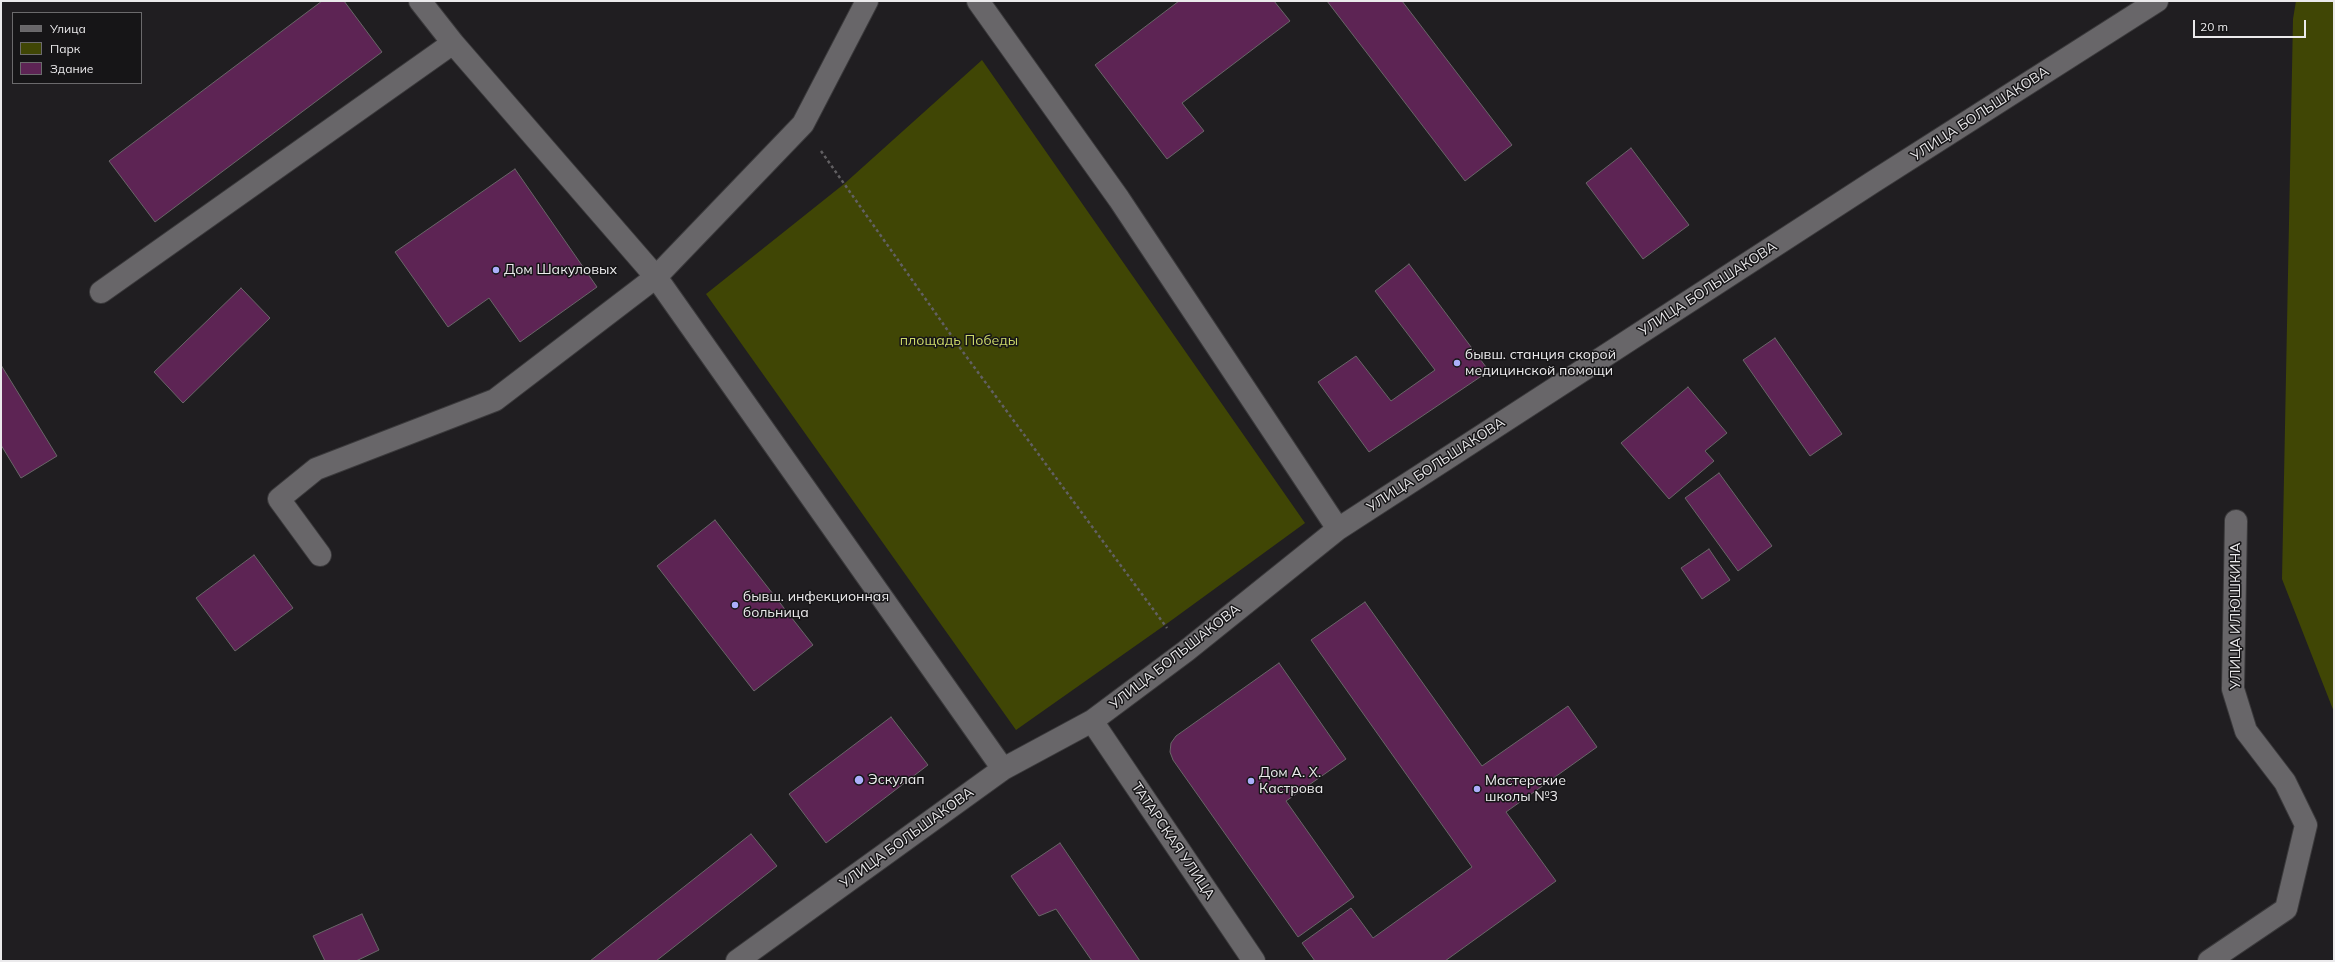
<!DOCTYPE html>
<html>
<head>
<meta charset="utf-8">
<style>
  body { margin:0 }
  #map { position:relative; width:2335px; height:962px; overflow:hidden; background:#201e21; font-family:Mulish,sans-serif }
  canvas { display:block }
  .frame { position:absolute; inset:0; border:2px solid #ebeaec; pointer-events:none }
  .legend { position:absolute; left:12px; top:12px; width:130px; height:72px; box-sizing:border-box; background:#161517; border:1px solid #6b6a6c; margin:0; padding:5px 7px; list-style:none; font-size:12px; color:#ebeaec }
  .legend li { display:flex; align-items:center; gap:8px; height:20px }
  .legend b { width:20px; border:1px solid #6b6a6c }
  .scale { position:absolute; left:2193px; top:20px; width:113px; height:18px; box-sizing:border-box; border:2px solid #ebeaec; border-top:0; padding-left:5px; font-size:12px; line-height:14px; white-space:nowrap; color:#ebeaec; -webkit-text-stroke:3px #161517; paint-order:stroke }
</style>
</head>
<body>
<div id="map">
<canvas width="2335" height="962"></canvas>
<div class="frame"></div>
<ul class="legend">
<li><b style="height:5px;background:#686669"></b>Улица</li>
<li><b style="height:11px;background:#404605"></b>Парк</li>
<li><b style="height:11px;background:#5d2454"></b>Здание</li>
</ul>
<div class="scale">20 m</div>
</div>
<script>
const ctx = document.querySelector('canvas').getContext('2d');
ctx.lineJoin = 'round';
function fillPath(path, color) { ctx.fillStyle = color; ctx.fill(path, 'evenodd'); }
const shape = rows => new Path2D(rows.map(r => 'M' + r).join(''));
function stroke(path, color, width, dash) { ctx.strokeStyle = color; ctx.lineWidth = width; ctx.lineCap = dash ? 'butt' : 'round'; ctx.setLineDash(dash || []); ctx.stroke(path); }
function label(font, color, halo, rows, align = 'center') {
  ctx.font = font + ' Mulish,sans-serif'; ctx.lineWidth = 3; ctx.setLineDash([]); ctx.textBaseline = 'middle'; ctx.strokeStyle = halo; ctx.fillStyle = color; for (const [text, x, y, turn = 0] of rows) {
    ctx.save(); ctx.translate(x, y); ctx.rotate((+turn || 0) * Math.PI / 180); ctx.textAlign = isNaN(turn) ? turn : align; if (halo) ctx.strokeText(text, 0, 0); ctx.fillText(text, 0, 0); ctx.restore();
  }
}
fillPath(shape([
  [2296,1,2334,1,2334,712,2282,579,2293,19],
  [982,60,1305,523,1165,625,1016,730,706,294,844,184]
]), '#404605');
const building = shape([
  [322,1,344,1,382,52,155,222,109,161,322,1],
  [1179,1,1274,1,1290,21,1182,103,1204,131,1167,159,1095,65,1179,1],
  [1327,1,1402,1,1512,145,1465,181,1327,1],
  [1631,148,1689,225,1643,259,1586,183,1631,148],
  [515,169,597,287,520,342,489,298,448,327,395,252,515,169],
  [1409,264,1489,371,1369,452,1318,382,1356,356,1391,401,1435,370,1375,291,1409,264],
  [241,288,270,318,183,403,154,372,241,288],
  [1775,338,1842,434,1810,456,1743,360,1775,338],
  [1,365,57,456,21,478,1,445,1,365],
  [1688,387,1727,433,1705,451,1714,461,1669,499,1621,443,1688,387],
  [1719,473,1772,546,1738,571,1685,498,1719,473],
  [715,520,813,645,754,691,657,566,715,520],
  [1709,549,1730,580,1702,599,1681,568,1709,549],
  [254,555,293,608,235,651,196,598,254,555],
  [1365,602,1482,766,1568,706,1597,747,1506,812,1556,881,1445,961,1315,961,1302,943,1351,908,1373,938,1472,867,1311,640,1365,602],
  [1279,663,1346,759,1286,801,1354,897,1298,937,1173,760,1170,752,1171,743,1176,736,1279,663],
  [891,717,928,765,826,843,789,794,891,717],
  [751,834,777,866,656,961,590,961,751,834],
  [1060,843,1140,961,1092,961,1056,909,1039,916,1011,876,1060,843],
  [362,914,379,950,356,961,325,961,313,936,362,914]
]);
fillPath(building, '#5d2454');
stroke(building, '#696668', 1);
const minor = shape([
  [420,1,453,43,656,277,1003,769],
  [978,1,1119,199,1338,529],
  [101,292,453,43],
  [320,555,279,499,316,469,495,400,656,277,803,124,867,1],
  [1092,721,1254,961],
  [737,961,1003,769,1092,721,1186,651,1338,529,1873,182,2157,1],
  [2209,961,2286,909,2306,825,2285,782,2246,731,2233,689,2236,521]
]);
stroke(minor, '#3b3a3c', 24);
stroke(shape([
  [821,151,963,352,1167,628]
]), '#626063', 2.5, [3, 3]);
stroke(minor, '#686669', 22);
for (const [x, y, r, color] of [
  [496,270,4,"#abaffb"],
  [1457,363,4,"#abaffb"],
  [735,605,4,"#abaffb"],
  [859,780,5,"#abaffb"],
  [1251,781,4,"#abaffb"],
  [1477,789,4,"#abaffb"]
]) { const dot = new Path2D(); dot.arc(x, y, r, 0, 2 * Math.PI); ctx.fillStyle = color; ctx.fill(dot); stroke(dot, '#161517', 1.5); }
label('14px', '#ebeaec', '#161517', [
  ["УЛИЦА БОЛЬШАКОВА",1980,114,-33],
  ["УЛИЦА БОЛЬШАКОВА",1708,289,-33],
  ["УЛИЦА БОЛЬШАКОВА",1436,465,-33],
  ["УЛИЦА ИЛЮШКИНА",2236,616,-90],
  ["УЛИЦА БОЛЬШАКОВА",1175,657,-38],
  ["УЛИЦА БОЛЬШАКОВА",907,838,-36],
  ["ТАТАРСКАЯ УЛИЦА",1173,841,56]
]);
label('14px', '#ebeaec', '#161517', [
  ["Дом Шакуловых",504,270],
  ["бывш. станция скорой",1465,355],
  ["медицинской помощи",1465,371],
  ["бывш. инфекционная",743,597],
  ["больница",743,613],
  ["Дом А. Х.",1259,773],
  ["Кастрова",1259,789],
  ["Эскулап",868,780],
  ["Мастерские",1485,781],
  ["школы №3",1485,797]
], 'left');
label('14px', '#ccd869', '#161517', [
  ["площадь Победы",959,341]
]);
</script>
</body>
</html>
